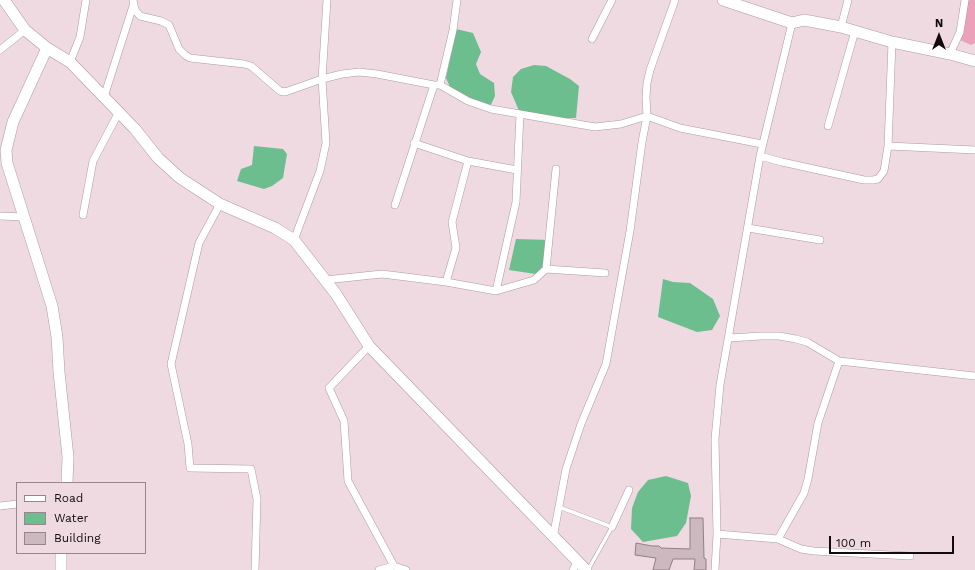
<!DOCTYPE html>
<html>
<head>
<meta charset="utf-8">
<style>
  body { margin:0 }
  #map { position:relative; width:975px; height:570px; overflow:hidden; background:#eedae0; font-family:"Work Sans",sans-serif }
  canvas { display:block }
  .legend { position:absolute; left:16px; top:482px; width:130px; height:72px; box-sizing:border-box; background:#eedae0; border:1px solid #96878c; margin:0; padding:5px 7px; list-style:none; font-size:12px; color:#110b0d }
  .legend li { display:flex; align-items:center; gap:8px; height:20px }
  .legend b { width:20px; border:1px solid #96878c }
  .north { position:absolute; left:919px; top:16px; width:40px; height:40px; -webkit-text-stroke:3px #eedae0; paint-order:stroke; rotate:0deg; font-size:11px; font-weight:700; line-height:16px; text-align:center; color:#110b0d }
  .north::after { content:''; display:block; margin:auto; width:14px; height:18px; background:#110b0d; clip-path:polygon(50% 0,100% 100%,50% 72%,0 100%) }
  .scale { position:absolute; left:829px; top:536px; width:125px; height:18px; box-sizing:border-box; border:2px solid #110b0d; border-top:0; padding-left:5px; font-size:12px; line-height:14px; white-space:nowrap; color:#110b0d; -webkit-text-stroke:3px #eedae0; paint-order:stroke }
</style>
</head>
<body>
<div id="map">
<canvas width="975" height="570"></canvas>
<ul class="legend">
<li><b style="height:5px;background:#fff"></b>Road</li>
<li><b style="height:11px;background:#6cbe8f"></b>Water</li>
<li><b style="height:11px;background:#ccb9bf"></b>Building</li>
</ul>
<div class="north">N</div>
<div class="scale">100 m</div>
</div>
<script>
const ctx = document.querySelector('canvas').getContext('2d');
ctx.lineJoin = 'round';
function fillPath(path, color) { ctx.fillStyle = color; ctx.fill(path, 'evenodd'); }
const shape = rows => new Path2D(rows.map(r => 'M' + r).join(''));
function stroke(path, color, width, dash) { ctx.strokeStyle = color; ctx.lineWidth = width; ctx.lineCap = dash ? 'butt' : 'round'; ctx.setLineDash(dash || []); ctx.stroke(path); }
fillPath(shape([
  [961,0,975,0,975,43,971,45,956,38]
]), '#eba1ba');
fillPath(shape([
  [456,29,473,33,481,52,476,64,480,74,494,83,495,96,490,107,461,95,450,87,446,78],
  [534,65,546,66,570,79,579,86,576,118,560,118,520,113,511,92,513,77,521,69],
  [254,146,283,149,287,154,283,178,272,186,264,189,237,181,241,169,252,165],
  [516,239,551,240,542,275,509,270],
  [663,279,673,282,690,283,713,299,720,316,712,330,697,332,658,317],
  [666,476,688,483,691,496,686,523,677,536,643,542,631,529,632,508,638,492,648,480]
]), '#6cbe8f');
const building = shape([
  [690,518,703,518,704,558,706,559,706,570,694,570,695,559,673,559,669,570,653,570,656,558,635,555,636,543,652,546,659,546,661,548,690,549,690,518]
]);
fillPath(building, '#ccb9bf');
stroke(building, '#917f85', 1);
const lane = shape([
  [559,507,612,527,588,570]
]);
const street = shape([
  [133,0,135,10,140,16,161,21,169,25,179,49,185,55,190,58,244,64,251,66,280,91,284,92,288,91,322,79,342,74,359,72,377,74,434,85,440,85,468,101,491,109,520,114,595,127,621,124,647,116,680,128,762,144],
  [841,27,848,0],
  [592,39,612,0],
  [0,50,25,30],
  [950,54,960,32,965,0],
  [70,62,80,37,86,0],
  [440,85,453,30,457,0],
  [104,97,133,6],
  [828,126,855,31],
  [414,143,468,161,517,170],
  [888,146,975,150],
  [760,156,782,162,864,180,873,180,878,179,884,171,888,146,892,42],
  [220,204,199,243,171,364,188,444,190,468,251,469,257,499,255,570],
  [395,205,434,85],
  [83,215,93,161,119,112],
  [0,216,24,217],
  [748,228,820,240],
  [294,240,320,171,326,143,322,79,327,0],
  [546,269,556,169],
  [325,280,382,274,446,282,496,291,534,280,546,269,605,273],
  [446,282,456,248,452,222,468,161],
  [496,291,516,202,520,114],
  [729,338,761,336,779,336,796,339,807,342,839,361,975,376],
  [369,346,329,388,344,421,348,481,394,566,379,570],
  [0,506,17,504],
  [612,527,629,490],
  [717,534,778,539,801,549,814,551,910,556],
  [553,538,566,469,581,424,606,364,630,231,642,142,647,116,646,97,647,83,650,70,675,0],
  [778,539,804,493,808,479,818,423,839,361],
  [394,566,406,570],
  [573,570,577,562],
  [715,570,717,534,715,439,720,385,760,156,792,23]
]);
const secondary = shape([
  [4,0,25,30,47,48,70,62,135,129,158,158,180,178,220,204,275,228,294,240,336,294,369,346,586,570],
  [723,0,792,23,804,20,841,27,892,42,950,54,975,61],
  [47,48,13,122,6,150,7,163,52,306,57,337,59,372,68,457,67,483],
  [61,553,61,570]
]);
stroke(lane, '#ad9ba0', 4.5);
stroke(street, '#ad9ba0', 8);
stroke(secondary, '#ad9ba0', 12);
stroke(lane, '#fff', 3.5);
stroke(street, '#fff', 7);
stroke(secondary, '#fff', 11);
</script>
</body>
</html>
